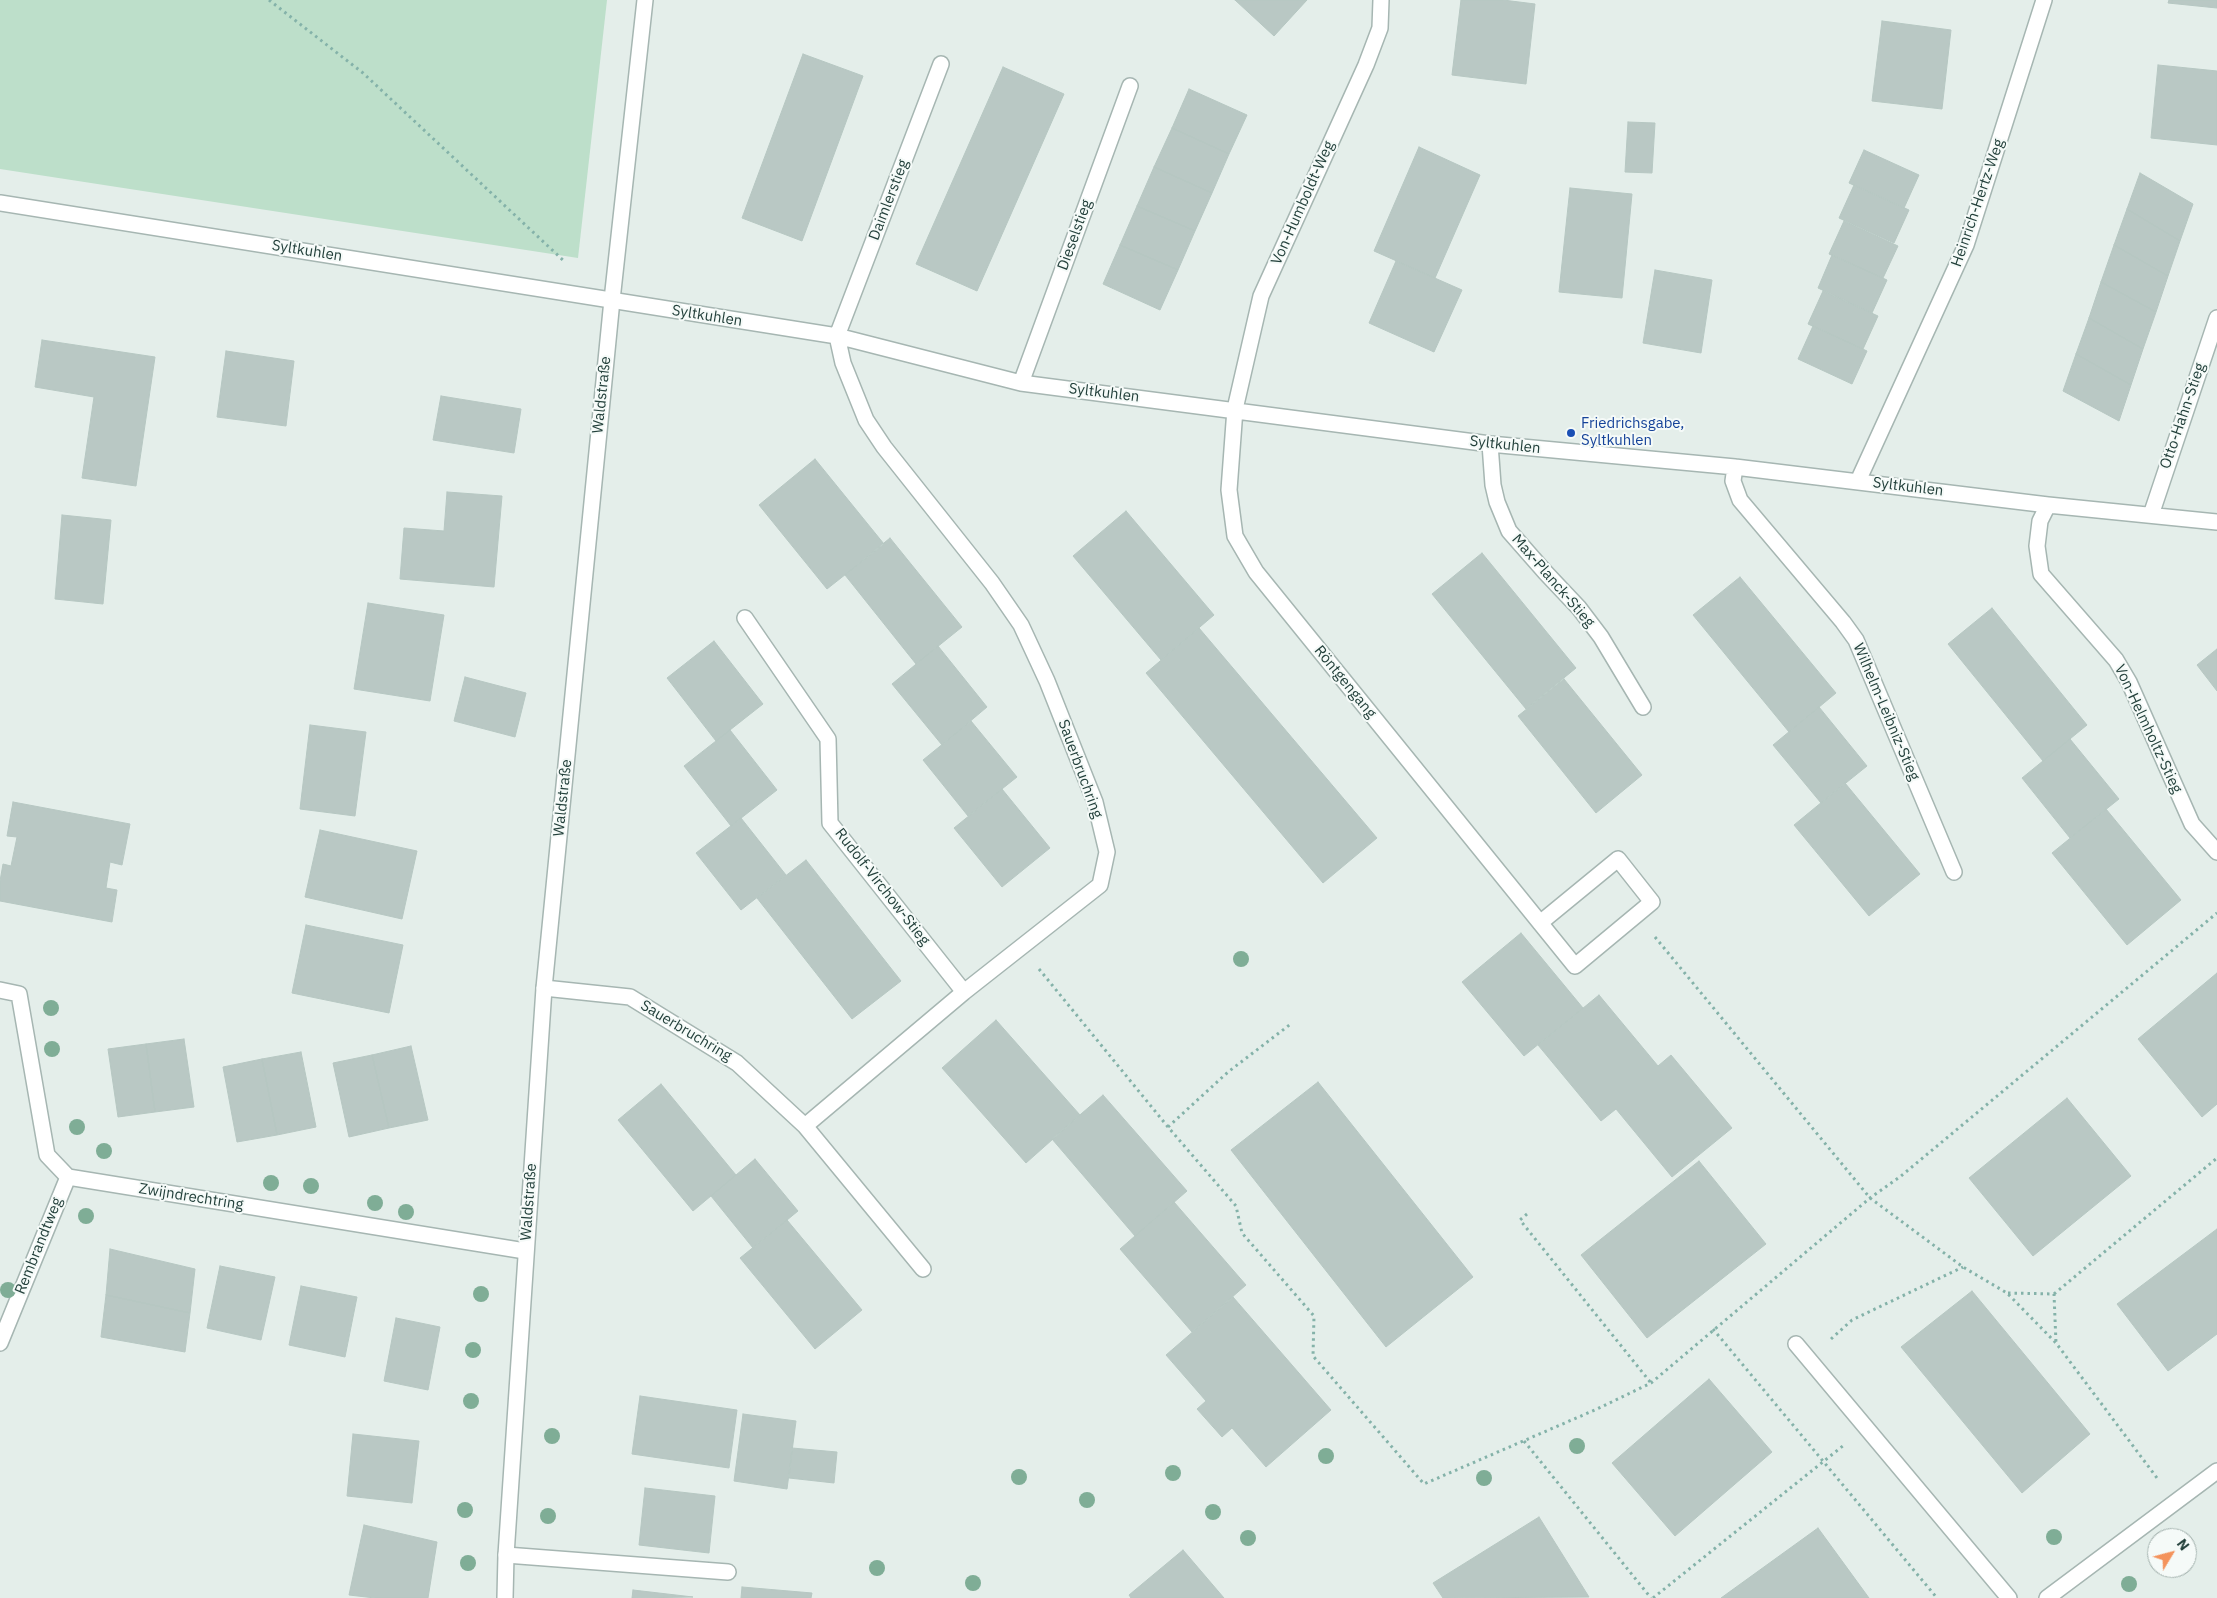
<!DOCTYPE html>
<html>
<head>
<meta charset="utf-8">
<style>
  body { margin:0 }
  #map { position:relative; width:2217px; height:1598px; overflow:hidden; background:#e4eeea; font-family:"IBM Plex Sans",sans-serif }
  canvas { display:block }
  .north { position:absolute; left:2147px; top:1528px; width:50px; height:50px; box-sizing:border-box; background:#f5faf8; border:1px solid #a1b0ac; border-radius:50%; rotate:53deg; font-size:14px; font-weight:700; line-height:20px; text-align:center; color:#23403b }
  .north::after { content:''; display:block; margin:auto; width:18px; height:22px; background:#f4935c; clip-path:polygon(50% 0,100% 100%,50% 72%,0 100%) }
</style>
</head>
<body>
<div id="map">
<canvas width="2217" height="1598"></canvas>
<div class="north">N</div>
</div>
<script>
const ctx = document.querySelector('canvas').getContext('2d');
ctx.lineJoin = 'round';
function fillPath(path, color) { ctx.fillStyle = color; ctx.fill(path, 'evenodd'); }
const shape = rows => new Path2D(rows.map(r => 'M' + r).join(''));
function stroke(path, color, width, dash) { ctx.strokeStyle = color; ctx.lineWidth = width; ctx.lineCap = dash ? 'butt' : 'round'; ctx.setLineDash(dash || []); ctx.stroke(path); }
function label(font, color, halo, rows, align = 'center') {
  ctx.font = font + ' "IBM Plex Sans",sans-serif'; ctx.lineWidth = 4; ctx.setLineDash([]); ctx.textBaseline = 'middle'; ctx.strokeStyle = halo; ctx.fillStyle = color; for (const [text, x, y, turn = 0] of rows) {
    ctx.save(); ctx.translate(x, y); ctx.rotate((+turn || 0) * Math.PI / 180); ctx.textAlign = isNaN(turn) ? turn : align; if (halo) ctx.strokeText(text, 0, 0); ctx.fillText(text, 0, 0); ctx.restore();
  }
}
fillPath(shape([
  [0,0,607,0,578,258,0,169]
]), '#bddfca');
const building = shape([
  [1235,0,1307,0,1274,36,1235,0],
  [1461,0,1503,0,1535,4,1526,84,1452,75,1461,0],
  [2169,0,2217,0,2217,8,2168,3,2169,0],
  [1882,21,1951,30,1942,109,1872,101,1882,21],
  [803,54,863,76,802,241,742,218,803,54],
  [2158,65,2217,71,2217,145,2151,138,2158,65],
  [1003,67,1064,94,977,291,916,264,1003,67],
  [1189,89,1247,115,1229,154,1172,128,1189,89],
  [1628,122,1655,123,1652,173,1625,172,1628,122],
  [1172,128,1229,154,1212,193,1154,167,1172,128],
  [1419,147,1480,175,1435,278,1374,251,1419,147],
  [1864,150,1919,175,1904,208,1849,183,1864,150],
  [1154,167,1212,193,1195,231,1137,206,1154,167],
  [2140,173,2193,204,2180,241,2127,209,2140,173],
  [1854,185,1909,210,1894,243,1839,218,1854,185],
  [1570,188,1632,194,1622,298,1559,292,1570,188],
  [1137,206,1195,231,1178,270,1120,245,1137,206],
  [2127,209,2180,241,2168,276,2114,245,2127,209],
  [1844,221,1898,246,1883,278,1829,254,1844,221],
  [1120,245,1178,270,1160,310,1103,284,1120,245],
  [2114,245,2168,276,2156,312,2101,282,2114,245],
  [1832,255,1887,280,1872,313,1818,288,1832,255],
  [1396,261,1462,290,1434,352,1369,323,1396,261],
  [1655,270,1712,280,1701,353,1643,343,1655,270],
  [2101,282,2156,312,2143,349,2089,318,2101,282],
  [1823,291,1878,316,1863,349,1808,324,1823,291],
  [2089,318,2143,349,2131,385,2076,354,2089,318],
  [1813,326,1867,351,1852,384,1798,359,1813,326],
  [42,340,155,357,136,486,82,478,94,397,35,387,42,340],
  [226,351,294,361,286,426,217,417,226,351],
  [2076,354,2131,385,2119,421,2063,391,2076,354],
  [441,396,521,409,514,453,433,440,441,396],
  [815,459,884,544,827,589,759,505,815,459],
  [447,492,502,496,494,587,400,579,404,528,444,531,447,492],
  [1126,511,1214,615,1161,660,1073,556,1126,511],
  [62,515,111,520,103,604,55,599,62,515],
  [890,538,962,627,916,664,845,575,890,538],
  [1482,553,1576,668,1526,709,1432,594,1482,553],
  [1740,577,1836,693,1789,732,1693,615,1740,577],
  [368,603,444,615,430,701,354,689,368,603],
  [1992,608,2087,725,2043,761,1948,644,1992,608],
  [1199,628,1377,838,1323,883,1146,673,1199,628],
  [714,641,763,704,716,741,667,678,714,641],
  [938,646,987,707,942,745,892,684,938,646],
  [2217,649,2217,691,2197,665,2217,649],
  [465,677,526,693,515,737,454,721,465,677],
  [1564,679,1642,775,1596,813,1518,716,1564,679],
  [1819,707,1867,766,1821,803,1773,745,1819,707],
  [971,721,1017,777,968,816,923,760,971,721],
  [310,725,366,732,355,816,300,809,310,725],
  [730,730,777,790,731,826,684,766,730,730],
  [2070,739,2119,799,2070,838,2022,778,2070,739],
  [1845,783,1920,874,1869,916,1794,825,1845,783],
  [1002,789,1050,848,1002,887,954,828,1002,789],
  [13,802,130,824,122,865,110,862,106,888,117,890,112,922,0,901,0,881,3,864,11,866,17,837,7,836,13,802],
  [2106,809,2181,900,2127,945,2052,853,2106,809],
  [741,818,786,875,741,910,696,853,741,818],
  [320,830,417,851,402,919,305,897,320,830],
  [806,860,901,981,852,1019,757,898,806,860],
  [306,925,403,945,389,1013,292,993,306,925],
  [1521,933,1583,1008,1524,1056,1462,982,1521,933],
  [2217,973,2217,1104,2202,1117,2138,1039,2217,973],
  [1599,995,1658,1066,1671,1055,1732,1128,1672,1177,1616,1109,1601,1121,1538,1045,1599,995],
  [996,1020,1080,1115,1026,1163,942,1068,996,1020],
  [184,1039,194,1107,155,1112,146,1044,184,1039],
  [146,1044,155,1112,118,1117,108,1049,146,1044],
  [411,1046,428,1120,389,1128,372,1055,411,1046],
  [301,1052,316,1127,277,1135,262,1059,301,1052],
  [372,1055,389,1128,349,1137,333,1063,372,1055],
  [262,1059,277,1135,237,1142,223,1067,262,1059],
  [1318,1082,1473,1277,1386,1347,1231,1150,1318,1082],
  [661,1084,736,1175,693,1211,618,1120,661,1084],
  [1103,1095,1187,1191,1135,1236,1052,1139,1103,1095],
  [2067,1098,2131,1176,2033,1256,1969,1178,2067,1098],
  [755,1159,798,1211,753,1248,711,1196,755,1159],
  [1699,1161,1766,1244,1647,1338,1581,1255,1699,1161],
  [1174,1202,1246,1285,1192,1332,1120,1249,1174,1202],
  [787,1220,862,1310,815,1349,740,1258,787,1220],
  [2217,1229,2217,1334,2168,1371,2117,1304,2217,1229],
  [110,1249,195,1269,190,1313,106,1295,110,1249],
  [220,1266,275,1277,261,1340,207,1328,220,1266],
  [301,1286,357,1297,345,1357,289,1345,301,1286],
  [1972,1291,2090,1434,2022,1493,1901,1347,1972,1291],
  [106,1295,190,1313,185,1352,101,1337,106,1295],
  [1233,1297,1331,1410,1266,1467,1232,1428,1222,1437,1197,1409,1206,1401,1166,1355,1233,1297],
  [396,1318,440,1327,428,1390,384,1381,396,1318],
  [1709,1379,1772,1452,1675,1536,1612,1463,1709,1379],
  [640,1396,737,1410,729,1468,632,1454,640,1396],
  [743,1414,796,1421,787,1489,734,1481,743,1414],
  [353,1434,419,1441,412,1503,347,1496,353,1434],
  [792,1448,837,1452,834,1483,789,1478,792,1448],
  [645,1488,715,1496,709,1553,639,1545,645,1488],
  [1539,1517,1589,1597,1443,1598,1433,1583,1539,1517],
  [364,1525,437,1542,428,1598,375,1598,349,1595,364,1525],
  [1818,1528,1869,1598,1721,1598,1818,1528],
  [1183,1550,1224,1598,1131,1598,1129,1595,1183,1550],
  [742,1587,812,1593,811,1598,741,1598,742,1587],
  [633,1590,693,1597,632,1598,633,1590]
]);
fillPath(building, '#b9c8c4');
stroke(building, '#b6c7c2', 1);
const service = shape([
  [1796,1344,2009,1598],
  [506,1555,728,1572]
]);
const minor = shape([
  [1381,0,1380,28,1366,65,1261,296,1235,409,1229,490,1235,536,1256,572,1575,966,1652,902,1618,859,1540,923],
  [0,203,837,336,1021,383,1490,444,1735,467,2048,505,2217,522],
  [1021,383,1130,86],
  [1490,444,1493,485,1497,502,1509,531,1545,572,1579,608,1601,637,1643,707],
  [1735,467,1733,481,1740,500,1843,622,1856,640,1954,872],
  [1858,481,1966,245,2044,0],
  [2048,505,2040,521,2037,546,2041,574,2116,660,2129,682,2192,824,2217,852],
  [2151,515,2217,318],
  [745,618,828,739,830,823,964,992],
  [544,988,630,997,737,1063,805,1126,923,1269],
  [0,990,19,994,47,1155,68,1177,525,1251],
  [805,1126,964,992,1100,885,1107,852,1095,802,1047,681,1021,625,992,583,884,447,866,420,843,363,837,336,941,64],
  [0,1343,68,1177],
  [2047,1598,2217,1471]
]);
const tertiary = shape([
  [505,1598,506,1555,544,988,612,300,645,0]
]);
stroke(service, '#a6b6b2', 18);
stroke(minor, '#a6b6b2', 18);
stroke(tertiary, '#a6b6b2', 18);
stroke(shape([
  [269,0,363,73,565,262],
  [1655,937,1870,1198,1963,1267,2007,1293,2056,1343,2157,1478],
  [1039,969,1168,1127,1236,1206,1242,1233,1314,1316,1313,1356,1424,1484,1597,1409,1651,1383,1870,1198,1901,1176,2217,913],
  [1168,1127,1228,1072,1292,1023],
  [1527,1214,1520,1220,1651,1383],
  [2008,1293,2054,1294,2056,1343],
  [2054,1294,2217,1158],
  [1713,1329,1937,1598],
  [1831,1339,1852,1320,1963,1267],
  [1524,1441,1651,1598],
  [1653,1598,1844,1445]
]), '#84b2a9', 3, [2.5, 4]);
stroke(service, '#fff', 15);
stroke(minor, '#fff', 15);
stroke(tertiary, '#fff', 15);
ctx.fillStyle = '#7fad96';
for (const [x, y] of [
  [1241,959],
  [51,1008],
  [52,1049],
  [77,1127],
  [104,1151],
  [271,1183],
  [311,1186],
  [375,1203],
  [406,1212],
  [86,1216],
  [8,1290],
  [481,1294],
  [473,1350],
  [471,1401],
  [552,1436],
  [1577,1446],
  [1326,1456],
  [1173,1473],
  [1019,1477],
  [1484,1478],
  [1087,1500],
  [465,1510],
  [1213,1512],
  [548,1516],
  [2054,1537],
  [1248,1538],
  [468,1563],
  [877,1568],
  [973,1583],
  [2129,1584]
]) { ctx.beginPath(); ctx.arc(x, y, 8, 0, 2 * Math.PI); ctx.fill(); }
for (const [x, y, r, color] of [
  [1571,433,5,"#1a4fb4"]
]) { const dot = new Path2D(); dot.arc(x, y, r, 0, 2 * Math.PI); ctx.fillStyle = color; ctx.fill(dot); stroke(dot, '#f5faf8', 2); }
label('15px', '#23403b', '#f5faf8', [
  ["Daimlerstieg",889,200,-69],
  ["Von-Humboldt-Weg",1303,203,-66],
  ["Heinrich-Hertz-Weg",1978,203,-71],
  ["Dieselstieg",1075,235,-70],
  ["Syltkuhlen",307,251,9],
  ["Syltkuhlen",707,316,9],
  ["Syltkuhlen",1104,393,7],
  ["Waldstraße",602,395,-84],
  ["Otto-Hahn-Stieg",2183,416,-71],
  ["Syltkuhlen",1505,445,6],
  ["Syltkuhlen",1908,487,7],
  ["Max-Planck-Stieg",1553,581,49],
  ["Röntgengang",1345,682,51],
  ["Wilhelm-Leibniz-Stieg",1886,712,67],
  ["Von-Helmholtz-Stieg",2148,729,65],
  ["Sauerbruchring",1080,769,70],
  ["Waldstraße",563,798,-84],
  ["Rudolf-Virchow-Stieg",882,887,52],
  ["Sauerbruchring",686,1031,31],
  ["Zwijndrechtring",191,1197,9],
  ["Waldstraße",529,1202,-86],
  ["Rembrandtweg",39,1246,-68]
]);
label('15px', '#164399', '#f5faf8', [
  ["Friedrichsgabe,",1581,424],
  ["Syltkuhlen",1581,441]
], 'left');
</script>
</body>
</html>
